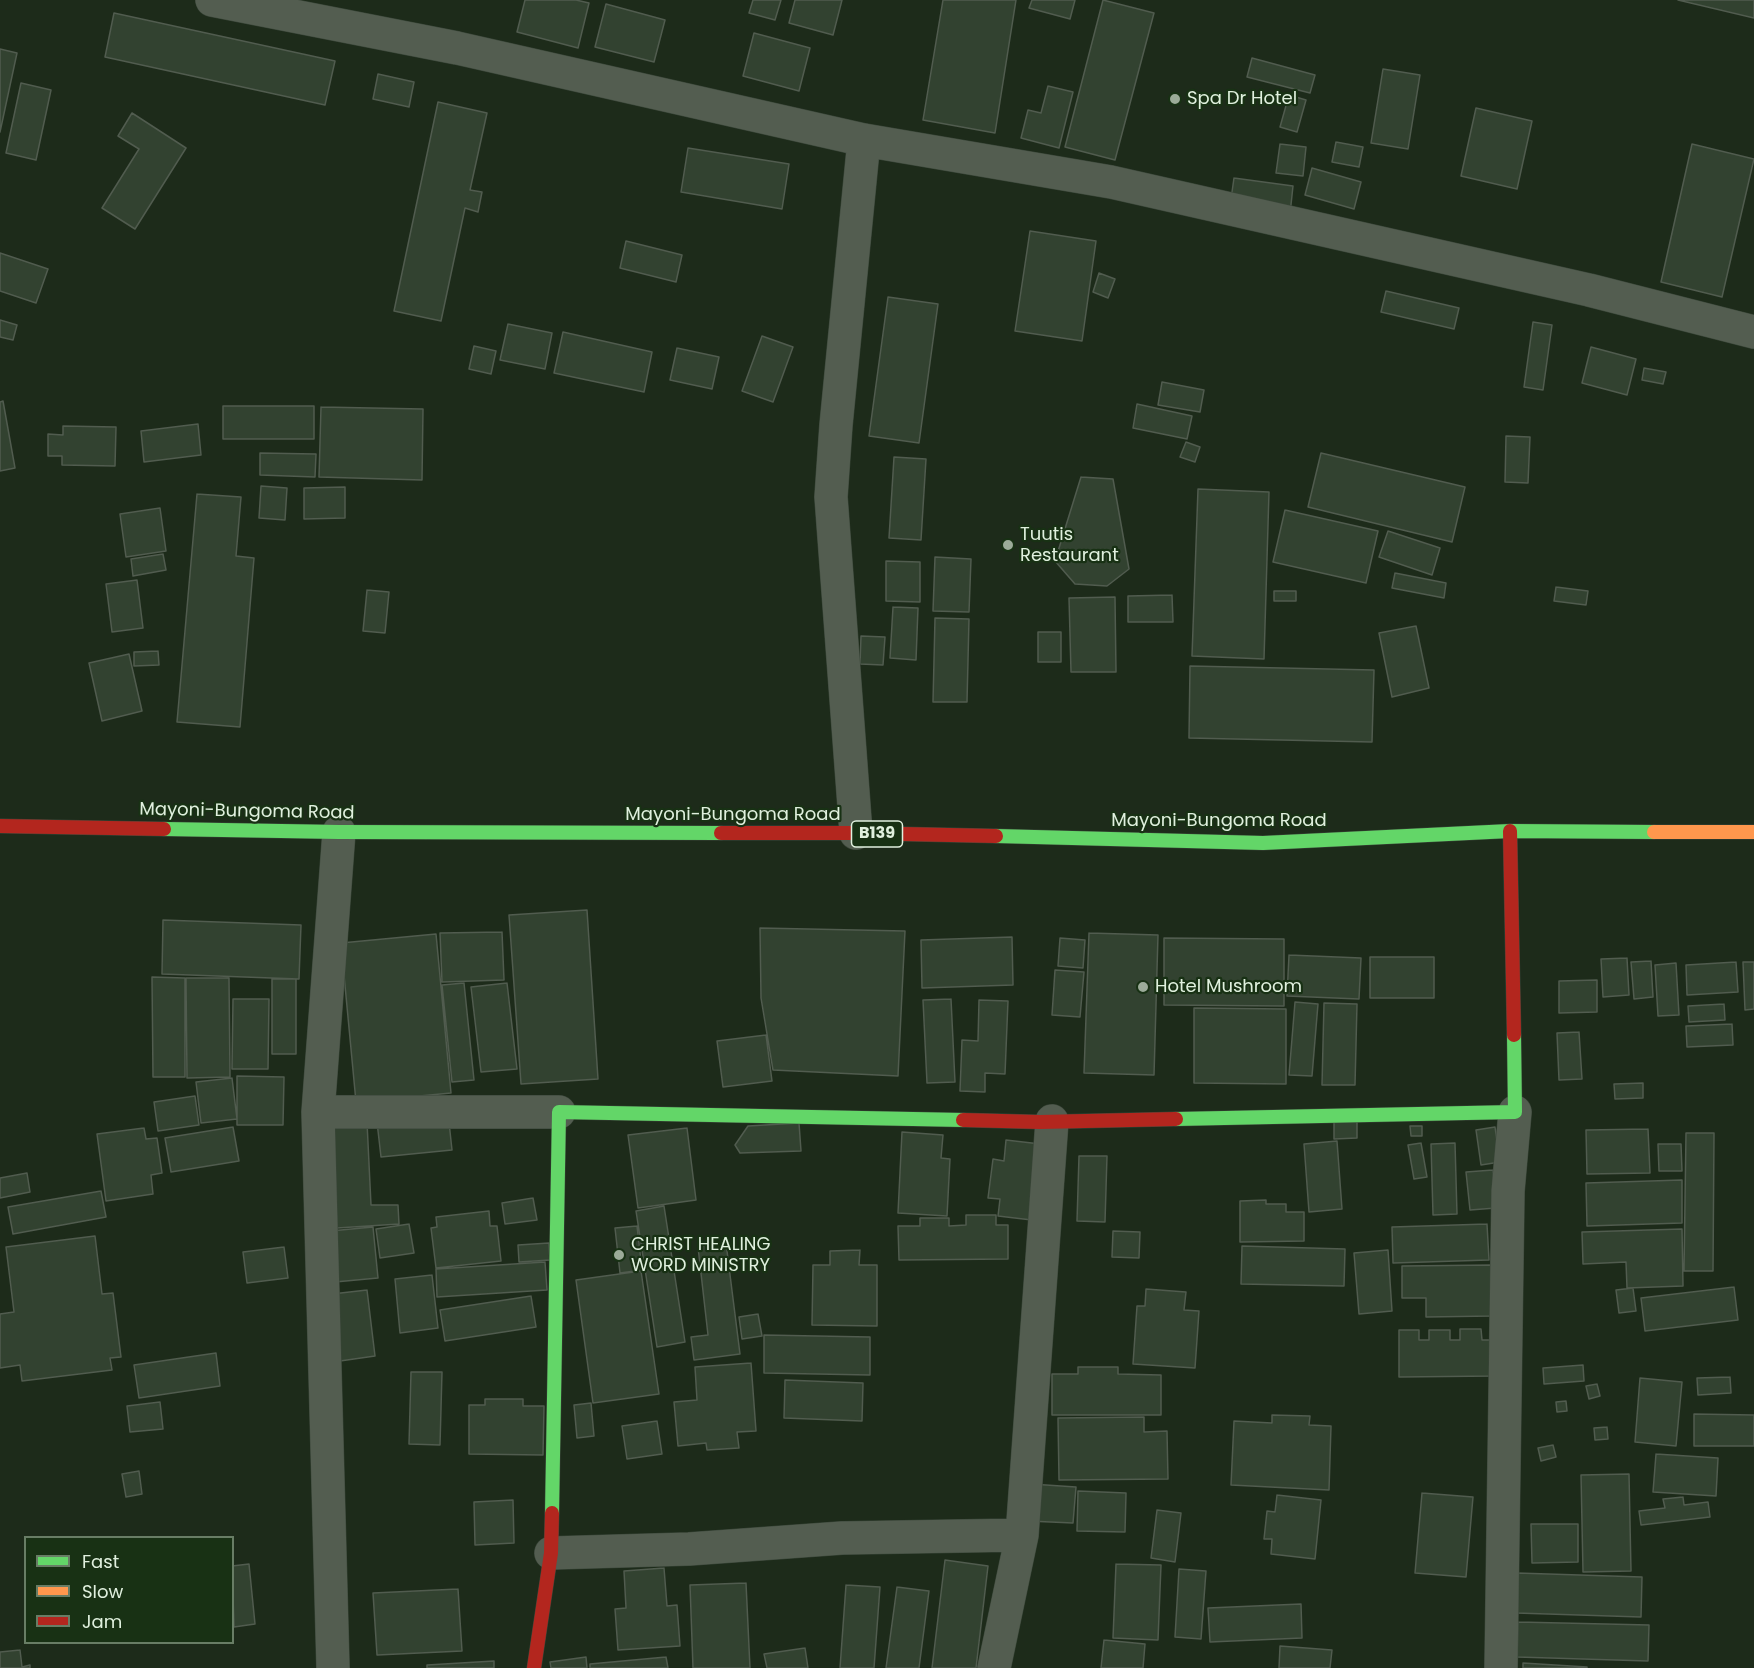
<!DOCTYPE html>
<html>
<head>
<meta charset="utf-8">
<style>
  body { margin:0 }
  #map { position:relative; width:1754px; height:1668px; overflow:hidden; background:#1d2b1a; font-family:Poppins,sans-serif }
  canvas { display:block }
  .legend { position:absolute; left:24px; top:1536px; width:210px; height:108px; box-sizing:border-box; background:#183114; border:2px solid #687d65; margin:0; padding:8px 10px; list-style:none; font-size:18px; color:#e0f0de }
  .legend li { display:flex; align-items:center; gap:12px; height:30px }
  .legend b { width:30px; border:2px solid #687d65 }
</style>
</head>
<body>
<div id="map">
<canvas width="1754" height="1668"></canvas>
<ul class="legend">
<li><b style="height:8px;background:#63d668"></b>Fast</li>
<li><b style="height:8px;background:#ff974d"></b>Slow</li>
<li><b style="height:8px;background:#b3261e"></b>Jam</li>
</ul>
</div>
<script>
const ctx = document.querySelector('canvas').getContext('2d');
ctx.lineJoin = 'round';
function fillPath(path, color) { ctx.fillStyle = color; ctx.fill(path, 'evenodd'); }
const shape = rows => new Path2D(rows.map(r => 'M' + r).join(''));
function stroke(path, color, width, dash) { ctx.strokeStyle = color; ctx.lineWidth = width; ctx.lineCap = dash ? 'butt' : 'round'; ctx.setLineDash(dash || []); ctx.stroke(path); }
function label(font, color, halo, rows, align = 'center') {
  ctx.font = font + ' Poppins,sans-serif'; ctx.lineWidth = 4.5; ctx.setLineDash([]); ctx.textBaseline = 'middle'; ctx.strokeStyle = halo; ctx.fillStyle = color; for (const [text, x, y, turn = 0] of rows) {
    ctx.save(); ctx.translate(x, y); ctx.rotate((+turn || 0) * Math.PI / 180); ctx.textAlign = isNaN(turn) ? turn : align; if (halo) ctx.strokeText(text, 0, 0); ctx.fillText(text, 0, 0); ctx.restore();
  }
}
const building = shape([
  [525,0,576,0,589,3,578,48,517,32,525,0],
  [753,0,781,0,775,20,749,13,753,0],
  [795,0,842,0,833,35,789,23,795,0],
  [943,0,1016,0,995,133,923,120,943,0],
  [1032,0,1075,0,1070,19,1029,8,1032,0],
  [1103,0,1154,13,1115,160,1065,147,1103,0],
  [1678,0,1754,0,1754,18,1678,0],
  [606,4,665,20,654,62,595,47,606,4],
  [114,13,335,61,325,105,105,57,114,13],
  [754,33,810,48,799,91,743,76,754,33],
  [0,49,17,53,0,132,0,49],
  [1252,58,1315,75,1310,93,1247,77,1252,58],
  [1383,69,1420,75,1408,149,1371,143,1383,69],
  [378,74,414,82,409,107,373,99,378,74],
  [21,83,51,90,36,160,6,153,21,83],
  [1048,86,1073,92,1059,148,1021,138,1028,110,1041,113,1048,86],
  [1289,95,1306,100,1297,132,1280,127,1289,95],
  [438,102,487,113,470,190,482,192,478,212,465,208,441,321,394,311,438,102],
  [1476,108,1532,121,1517,189,1461,176,1476,108],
  [132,113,186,148,135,229,102,208,139,149,118,136,132,113],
  [1336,142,1363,147,1359,167,1332,162,1336,142],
  [1280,144,1306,147,1303,176,1276,173,1280,144],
  [1692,144,1754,159,1722,297,1661,282,1692,144],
  [688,148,789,164,782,209,681,192,688,148],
  [1312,168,1361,182,1354,209,1305,195,1312,168],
  [1234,178,1293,186,1290,214,1230,206,1234,178],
  [1030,231,1096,241,1082,341,1015,331,1030,231],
  [626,241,682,255,676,282,620,268,626,241],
  [0,253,48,269,36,303,0,291,0,253],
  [1099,273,1115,279,1108,298,1093,292,1099,273],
  [1386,291,1459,308,1454,329,1381,312,1386,291],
  [888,297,938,304,919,443,869,436,888,297],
  [0,320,17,325,13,340,0,337,0,320],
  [1533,322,1552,325,1543,390,1524,387,1533,322],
  [508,324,552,333,545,369,500,360,508,324],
  [563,332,652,352,644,392,554,373,563,332],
  [762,336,793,347,773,402,742,391,762,336],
  [474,346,496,351,491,374,469,369,474,346],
  [1591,347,1636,359,1627,395,1582,383,1591,347],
  [677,348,719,357,712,389,670,380,677,348],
  [1644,368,1666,372,1663,384,1642,380,1644,368],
  [1162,382,1204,390,1200,412,1158,405,1162,382],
  [3,401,15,468,0,471,0,402,3,401],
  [1137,404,1192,416,1187,439,1133,428,1137,404],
  [223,406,314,406,314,439,223,439,223,406],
  [321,407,423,409,422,480,319,477,321,407],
  [198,424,201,455,144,462,141,431,198,424],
  [63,426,116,427,115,466,62,465,62,456,48,456,48,434,63,435,63,426],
  [1506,436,1530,437,1528,483,1505,482,1506,436],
  [1186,442,1200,447,1195,462,1180,457,1186,442],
  [260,453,316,454,315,477,260,475,260,453],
  [1321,453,1465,487,1452,542,1308,507,1321,453],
  [894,457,926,459,921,540,889,538,894,457],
  [1081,477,1113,479,1129,569,1107,586,1075,584,1055,561,1081,477],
  [261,486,287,488,285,520,259,518,261,486],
  [345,487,345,518,304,519,304,488,345,487],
  [1198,489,1269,492,1264,659,1192,656,1198,489],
  [197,494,241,497,236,556,254,558,240,727,177,722,197,494],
  [160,508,166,551,126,557,120,514,160,508],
  [1285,510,1378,531,1366,583,1273,562,1285,510],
  [1388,531,1440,548,1432,575,1379,557,1388,531],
  [163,554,166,570,133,576,131,559,163,554],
  [935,557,971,559,969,612,933,611,935,557],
  [886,561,920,562,920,602,886,601,886,561],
  [1395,573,1446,583,1444,598,1392,588,1395,573],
  [137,580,143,628,112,632,106,584,137,580],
  [1556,587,1588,591,1586,605,1554,601,1556,587],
  [367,590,389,592,385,633,363,631,367,590],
  [1274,591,1296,591,1296,601,1274,601,1274,591],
  [1172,595,1173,622,1128,622,1128,596,1172,595],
  [1115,597,1116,672,1071,672,1069,598,1115,597],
  [893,607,918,608,916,660,890,658,893,607],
  [935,618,969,619,967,702,933,702,935,618],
  [1416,626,1429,688,1392,697,1379,633,1416,626],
  [1038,632,1061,632,1061,662,1038,662,1038,632],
  [861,636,885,637,883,665,860,664,861,636],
  [158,651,159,665,134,666,134,652,158,651],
  [129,654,142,711,102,721,89,663,129,654],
  [1190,666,1374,670,1372,742,1189,738,1190,666],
  [587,910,598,1079,521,1084,509,915,587,910],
  [163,920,301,925,299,979,162,974,163,920],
  [760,928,905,931,898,1076,773,1070,761,998,760,928],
  [502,932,504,980,442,982,440,933,502,932],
  [1089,933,1158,935,1154,1075,1084,1073,1089,933],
  [436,934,451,1093,356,1102,341,943,436,934],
  [1012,937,1013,985,922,988,921,940,1012,937],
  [1060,938,1085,940,1083,968,1058,966,1060,938],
  [1164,938,1284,939,1284,1006,1164,1005,1164,938],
  [1289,955,1361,958,1359,999,1287,996,1289,955],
  [1370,957,1434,957,1434,998,1370,998,1370,957],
  [1627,958,1629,995,1603,997,1601,959,1627,958],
  [1651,961,1653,997,1634,999,1631,962,1651,961],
  [1736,962,1738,992,1687,995,1686,965,1736,962],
  [1743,962,1754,962,1754,1009,1745,1010,1743,962],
  [1676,963,1679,1015,1658,1016,1655,965,1676,963],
  [1055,970,1084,972,1080,1017,1052,1015,1055,970],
  [152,977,185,978,185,1077,153,1077,152,977],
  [186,978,229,978,230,1077,187,1078,186,978],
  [272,979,296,979,296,1054,272,1054,272,979],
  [1597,980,1597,1012,1559,1013,1559,981,1597,980],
  [464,983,474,1080,452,1082,442,985,464,983],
  [507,983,517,1069,481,1072,471,987,507,983],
  [233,999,269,999,268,1069,232,1069,233,999],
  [951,999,955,1082,927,1083,923,1000,951,999],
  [979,1000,1008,1001,1005,1074,985,1073,985,1092,960,1091,962,1040,978,1041,979,1000],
  [1295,1002,1318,1004,1312,1076,1289,1075,1295,1002],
  [1324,1003,1357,1004,1355,1085,1322,1085,1324,1003],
  [1724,1004,1725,1020,1689,1022,1688,1006,1724,1004],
  [1194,1008,1286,1009,1286,1084,1194,1083,1194,1008],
  [1732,1024,1733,1045,1687,1047,1686,1026,1732,1024],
  [1579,1032,1582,1079,1559,1080,1557,1033,1579,1032],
  [766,1035,772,1081,723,1087,717,1041,766,1035],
  [237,1076,284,1077,283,1125,237,1125,237,1076],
  [232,1078,237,1119,201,1123,196,1082,232,1078],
  [1643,1083,1643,1098,1615,1099,1614,1084,1643,1083],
  [195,1096,199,1125,158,1131,154,1102,195,1096],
  [448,1113,452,1150,381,1157,377,1122,448,1113],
  [1357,1121,1357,1138,1334,1139,1334,1122,1357,1121],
  [367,1122,371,1205,398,1205,399,1224,337,1228,332,1123,367,1122],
  [799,1123,801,1151,740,1153,735,1145,748,1126,799,1123],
  [1410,1126,1422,1126,1422,1136,1411,1136,1410,1126],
  [233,1127,239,1161,171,1172,165,1138,233,1127],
  [1495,1127,1500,1162,1481,1165,1476,1130,1495,1127],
  [144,1128,146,1139,157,1138,162,1173,151,1175,153,1194,106,1201,97,1134,144,1128],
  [687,1128,696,1200,638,1208,628,1135,687,1128],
  [1648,1129,1650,1173,1587,1174,1586,1130,1648,1129],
  [902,1132,943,1135,941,1158,950,1159,947,1216,898,1213,902,1132],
  [1686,1133,1714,1133,1713,1271,1684,1271,1686,1133],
  [1006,1140,1049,1145,1040,1221,998,1216,1000,1199,988,1198,993,1159,1004,1161,1006,1140],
  [1337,1141,1342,1209,1309,1212,1304,1144,1337,1141],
  [1421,1143,1427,1177,1414,1179,1408,1145,1421,1143],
  [1455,1143,1457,1214,1433,1215,1431,1144,1455,1143],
  [1658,1144,1681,1144,1682,1171,1659,1171,1658,1144],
  [1079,1156,1107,1156,1105,1222,1077,1221,1079,1156],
  [1493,1170,1496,1208,1470,1210,1466,1172,1493,1170],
  [27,1173,30,1192,0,1198,0,1178,27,1173],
  [1682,1180,1682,1223,1587,1226,1586,1183,1682,1180],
  [101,1191,106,1217,13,1234,8,1207,101,1191],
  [533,1198,537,1220,505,1224,502,1203,533,1198],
  [1266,1200,1266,1204,1286,1204,1286,1212,1304,1212,1304,1241,1240,1242,1240,1201,1266,1200],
  [664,1206,685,1342,657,1347,636,1211,664,1206],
  [489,1211,490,1226,497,1226,501,1261,436,1268,431,1228,437,1227,436,1217,489,1211],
  [966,1215,996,1215,996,1225,1008,1225,1008,1259,899,1260,898,1226,920,1226,920,1218,949,1218,949,1226,966,1225,966,1215],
  [409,1224,414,1253,380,1258,376,1229,409,1224],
  [1487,1224,1489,1260,1393,1263,1392,1227,1487,1224],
  [637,1226,642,1270,620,1273,615,1228,637,1226],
  [373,1227,378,1278,335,1282,330,1231,373,1227],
  [1682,1229,1683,1286,1627,1288,1626,1262,1583,1264,1582,1232,1682,1229],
  [1113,1231,1140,1232,1139,1258,1112,1257,1113,1231],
  [95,1236,102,1294,113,1293,121,1357,110,1358,112,1370,22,1381,20,1365,0,1368,0,1314,14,1312,6,1247,95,1236],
  [549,1243,550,1260,519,1262,518,1245,549,1243],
  [726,1243,740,1354,694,1360,691,1337,708,1335,698,1247,726,1243],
  [1242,1246,1345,1249,1344,1286,1241,1284,1242,1246],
  [284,1247,288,1278,247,1283,243,1252,284,1247],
  [860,1250,859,1265,877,1265,877,1326,812,1325,813,1265,830,1265,830,1251,860,1250],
  [1388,1250,1392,1311,1359,1314,1354,1253,1388,1250],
  [545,1262,547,1290,437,1297,436,1269,545,1262],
  [1492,1265,1492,1316,1426,1317,1426,1298,1402,1298,1402,1266,1492,1265],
  [641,1271,659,1394,593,1403,576,1280,641,1271],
  [432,1275,438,1328,400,1333,395,1279,432,1275],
  [1734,1287,1738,1320,1645,1331,1641,1298,1734,1287],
  [1633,1288,1636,1311,1619,1313,1616,1290,1633,1288],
  [1146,1289,1186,1292,1184,1310,1199,1311,1195,1368,1133,1364,1137,1306,1145,1306,1146,1289],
  [367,1290,375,1356,340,1361,332,1294,367,1290],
  [531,1296,536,1327,445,1341,440,1310,531,1296],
  [758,1314,762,1336,742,1339,739,1317,758,1314],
  [1460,1329,1481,1329,1482,1340,1495,1340,1495,1376,1399,1377,1399,1330,1419,1330,1419,1340,1429,1340,1429,1330,1450,1330,1450,1340,1460,1340,1460,1329],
  [764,1335,870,1337,870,1375,764,1373,764,1335],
  [216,1353,220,1386,139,1398,134,1365,216,1353],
  [751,1363,756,1431,737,1432,739,1448,707,1450,706,1443,678,1446,674,1402,697,1400,695,1367,751,1363],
  [1583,1365,1584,1381,1544,1384,1543,1368,1583,1365],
  [1078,1367,1118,1367,1118,1374,1161,1375,1161,1415,1052,1415,1052,1374,1078,1374,1078,1367],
  [411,1372,442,1372,440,1445,409,1444,411,1372],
  [1730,1377,1731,1393,1698,1395,1697,1378,1730,1377],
  [1640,1378,1682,1382,1676,1446,1635,1442,1640,1378],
  [785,1380,863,1383,862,1421,784,1418,785,1380],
  [1597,1384,1600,1396,1589,1399,1586,1386,1597,1384],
  [485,1399,523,1399,523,1406,544,1406,543,1455,469,1454,469,1405,485,1405,485,1399],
  [1566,1401,1567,1411,1557,1412,1556,1402,1566,1401],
  [160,1402,163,1429,130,1432,127,1406,160,1402],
  [591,1403,594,1436,577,1438,574,1405,591,1403],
  [1694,1414,1754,1415,1754,1446,1694,1446,1694,1414],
  [1272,1415,1310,1416,1309,1425,1331,1426,1329,1490,1231,1485,1234,1421,1272,1423,1272,1415],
  [1144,1417,1144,1432,1167,1431,1168,1479,1059,1480,1058,1418,1144,1417],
  [657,1421,662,1454,627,1459,622,1426,657,1421],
  [1607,1427,1608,1439,1595,1440,1594,1428,1607,1427],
  [1553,1445,1556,1457,1541,1461,1538,1448,1553,1445],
  [1656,1454,1718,1458,1716,1496,1653,1492,1656,1454],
  [139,1471,142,1494,126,1497,122,1474,139,1471],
  [1629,1474,1631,1571,1583,1572,1581,1475,1629,1474],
  [1031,1484,1076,1487,1073,1523,1028,1521,1031,1484],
  [1078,1491,1126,1493,1125,1532,1077,1531,1078,1491],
  [1422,1493,1473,1497,1466,1577,1415,1573,1422,1493],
  [1277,1495,1321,1500,1315,1559,1271,1554,1272,1539,1264,1539,1267,1511,1275,1512,1277,1495],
  [1683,1497,1684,1505,1708,1502,1710,1517,1641,1525,1639,1511,1665,1508,1663,1499,1683,1497],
  [513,1500,514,1543,475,1545,474,1502,513,1500],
  [1157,1510,1181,1513,1175,1562,1151,1558,1157,1510],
  [1531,1524,1578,1524,1578,1562,1532,1563,1531,1524],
  [945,1560,988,1566,976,1668,932,1668,945,1560],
  [249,1564,255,1624,234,1627,232,1566,249,1564],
  [1116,1564,1161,1565,1158,1640,1113,1638,1116,1564],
  [664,1568,667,1606,677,1605,680,1646,618,1650,615,1609,626,1608,624,1571,664,1568],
  [1179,1569,1206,1571,1201,1639,1175,1637,1179,1569],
  [1517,1573,1642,1577,1641,1617,1516,1613,1517,1573],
  [746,1583,750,1668,693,1668,690,1585,746,1583],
  [846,1585,880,1587,874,1668,840,1668,846,1585],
  [897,1587,929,1591,919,1668,886,1668,897,1587],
  [458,1589,462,1651,377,1655,373,1593,458,1589],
  [1301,1604,1302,1638,1210,1642,1208,1608,1301,1604],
  [1518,1622,1649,1625,1648,1661,1517,1657,1518,1622],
  [1104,1640,1145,1644,1143,1668,1101,1668,1104,1640],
  [1280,1646,1332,1650,1330,1668,1279,1668,1280,1646],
  [805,1648,808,1668,767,1668,764,1654,805,1648],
  [20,1650,22,1667,30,1665,30,1668,0,1668,0,1652,20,1650],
  [586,1657,587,1668,551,1668,550,1662,586,1657],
  [666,1657,668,1668,590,1668,590,1664,666,1657],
  [494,1661,494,1668,427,1668,427,1665,494,1661],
  [1523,1663,1587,1667,1587,1668,1523,1668,1523,1663]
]);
fillPath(building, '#324230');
stroke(building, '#515c4f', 1.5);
const street = shape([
  [212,0,457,48,864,140,1111,182,1589,290,1754,332],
  [856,833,831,497,836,425,864,140],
  [318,1112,559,1112],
  [551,1553,689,1549,842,1538,1022,1535],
  [333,1668,318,1112,339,832],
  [994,1668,1022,1535,1052,1121],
  [1501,1668,1508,1191,1515,1112]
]);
const fast = shape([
  [164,829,339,832,721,833],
  [996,836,1263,843,1510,831,1654,832],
  [1176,1119,1515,1112,1514,1035],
  [552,1513,559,1112,963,1120]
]);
const slow = shape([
  [1654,832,1754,832]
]);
const jam = shape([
  [0,826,164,829],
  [1510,831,1514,1035],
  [721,833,856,833,996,836],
  [963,1120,1040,1122,1176,1119],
  [534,1668,551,1553,552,1513]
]);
stroke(street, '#3b473a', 34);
stroke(fast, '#3b473a', 15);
stroke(slow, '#3b473a', 15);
stroke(jam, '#3b473a', 15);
stroke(street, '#535d50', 33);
stroke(fast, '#63d668', 14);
stroke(slow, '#ff974d', 14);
stroke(jam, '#b3261e', 14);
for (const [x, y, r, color] of [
  [1175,99,6,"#9cab99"],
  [1008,545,6,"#9cab99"],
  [1143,987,6,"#9cab99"],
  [619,1255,6,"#9cab99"]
]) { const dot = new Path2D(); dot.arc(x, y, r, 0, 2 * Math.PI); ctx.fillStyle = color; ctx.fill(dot); stroke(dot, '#183114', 2); }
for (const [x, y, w] of [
  [877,834,51]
]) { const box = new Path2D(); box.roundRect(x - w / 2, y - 13, w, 26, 4.5); ctx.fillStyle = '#183114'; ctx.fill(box); stroke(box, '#e0f0de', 1.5); }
label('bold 16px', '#e0f0de', null, [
  ["B139",877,834]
]);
label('18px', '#e0f0de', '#183114', [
  ["Spa Dr Hotel",1187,99],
  ["Tuutis",1020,535],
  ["Restaurant",1020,556],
  ["Hotel Mushroom",1155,987],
  ["CHRIST HEALING",631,1245],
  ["WORD MINISTRY",631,1266]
], 'left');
label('18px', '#e0f0de', '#183114', [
  ["Mayoni-Bungoma Road",247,812,1],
  ["Mayoni-Bungoma Road",733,815],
  ["Mayoni-Bungoma Road",1219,821]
]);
</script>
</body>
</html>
